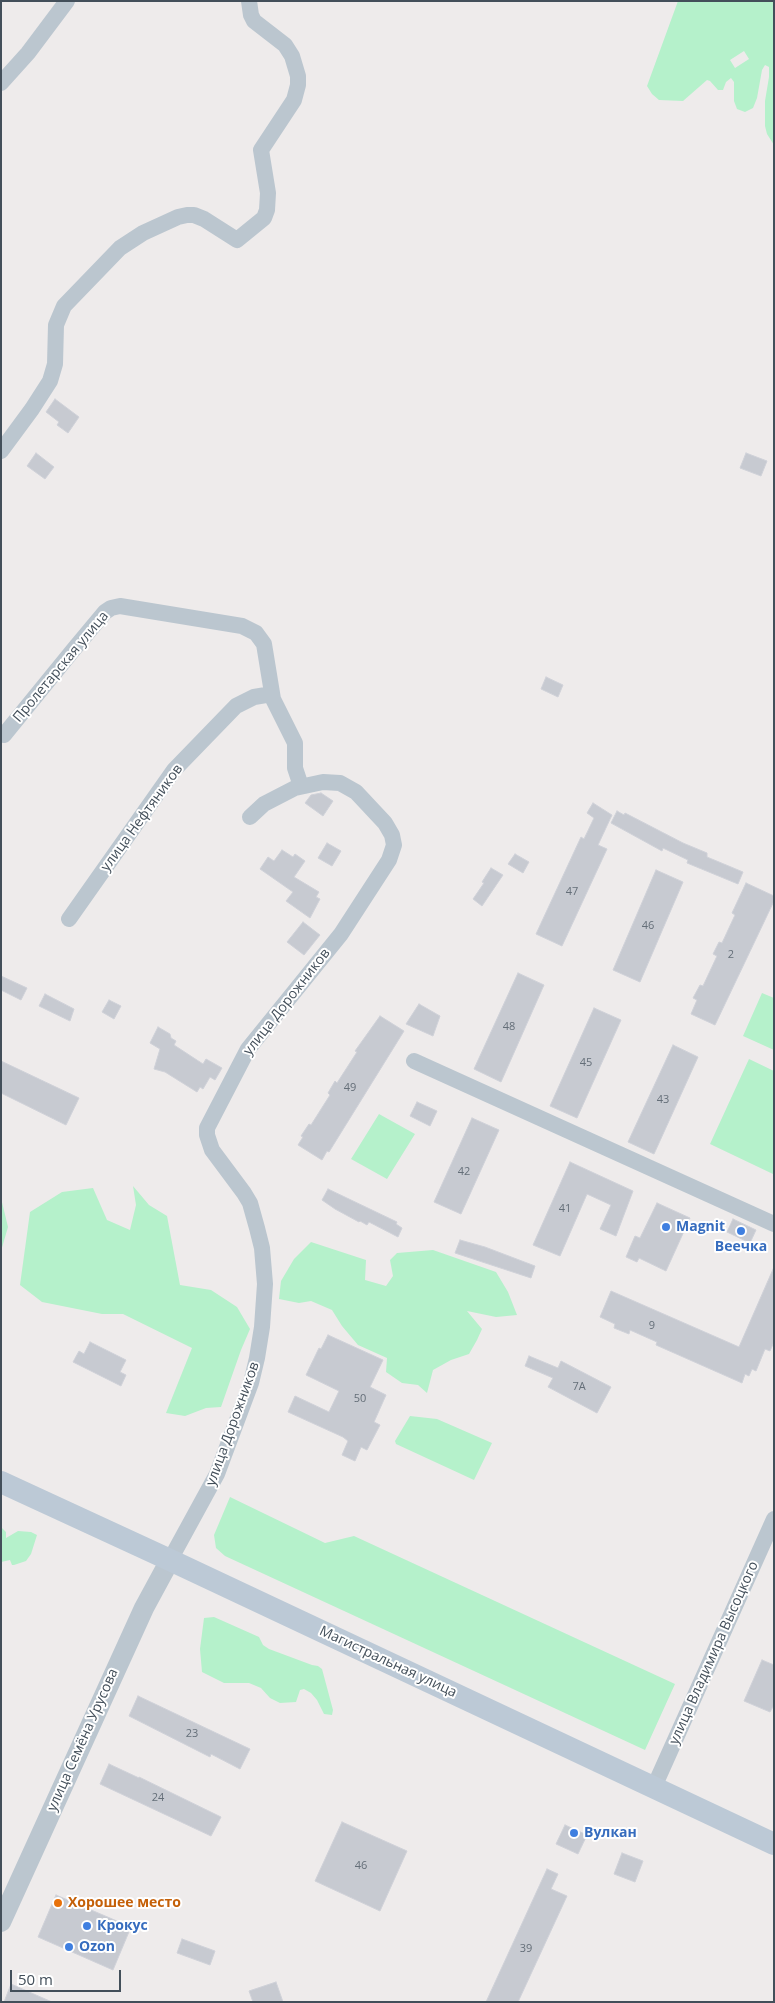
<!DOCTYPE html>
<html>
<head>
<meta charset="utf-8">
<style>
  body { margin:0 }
  #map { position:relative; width:775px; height:2003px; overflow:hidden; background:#eeebeb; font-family:"Open Sans",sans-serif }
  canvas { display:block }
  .frame { position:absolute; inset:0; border:2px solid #434f5a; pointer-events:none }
  .scale { position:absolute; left:10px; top:1970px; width:111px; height:22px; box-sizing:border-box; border:2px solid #434f5a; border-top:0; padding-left:6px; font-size:15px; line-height:18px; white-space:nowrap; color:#434f5a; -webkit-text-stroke:4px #fff; paint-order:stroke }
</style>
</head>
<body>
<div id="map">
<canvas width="775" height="2003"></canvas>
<div class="frame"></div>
<div class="scale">50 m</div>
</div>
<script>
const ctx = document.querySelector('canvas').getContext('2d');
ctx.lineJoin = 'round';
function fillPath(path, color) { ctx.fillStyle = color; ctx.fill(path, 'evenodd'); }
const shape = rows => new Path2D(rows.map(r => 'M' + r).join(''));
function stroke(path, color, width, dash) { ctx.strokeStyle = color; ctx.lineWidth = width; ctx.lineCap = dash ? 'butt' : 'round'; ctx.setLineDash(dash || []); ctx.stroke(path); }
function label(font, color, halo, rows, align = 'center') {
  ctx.font = font + ' "Open Sans",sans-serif'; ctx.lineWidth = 4; ctx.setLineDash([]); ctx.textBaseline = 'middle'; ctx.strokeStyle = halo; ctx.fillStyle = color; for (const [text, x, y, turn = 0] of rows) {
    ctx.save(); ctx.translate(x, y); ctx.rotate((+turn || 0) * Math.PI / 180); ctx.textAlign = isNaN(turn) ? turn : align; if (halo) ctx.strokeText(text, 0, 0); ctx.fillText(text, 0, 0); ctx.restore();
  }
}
fillPath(shape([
  [678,1,774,1,774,145,767,134,765,126,765,101,769,77,769,67,765,65,762,70,757,98,753,108,745,112,737,109,734,101,734,82,731,78,726,82,723,90,718,90,710,81,707,80,683,101,659,100,652,94,647,86],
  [744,51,749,59,735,68,730,60],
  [762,993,774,998,774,1050,743,1036],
  [749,1059,774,1071,773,1174,710,1144],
  [379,1114,415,1134,387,1179,351,1159],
  [133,1186,149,1205,167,1216,180,1285,211,1290,237,1307,250,1329,241,1350,221,1407,206,1408,185,1416,166,1413,192,1348,123,1314,102,1314,42,1302,20,1285,30,1212,62,1192,93,1188,107,1220,130,1230,136,1205],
  [1,1198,8,1227,1,1251],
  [311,1242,366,1260,365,1280,386,1286,393,1276,390,1260,397,1253,433,1250,496,1272,508,1292,517,1315,496,1317,467,1311,482,1329,477,1340,469,1354,451,1360,433,1370,427,1393,418,1385,402,1383,386,1372,387,1358,358,1345,342,1326,332,1310,311,1301,299,1303,279,1299,281,1281,294,1259],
  [410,1416,437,1419,492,1443,474,1480,396,1444,395,1441],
  [230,1497,325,1543,354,1536,675,1684,645,1750,225,1556,216,1548,214,1535],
  [1,1527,6,1532,6,1538,18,1531,31,1532,37,1535,31,1554,26,1561,14,1565,12,1565,10,1560,1,1562],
  [214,1617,259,1637,263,1645,269,1649,312,1665,318,1666,322,1669,333,1710,332,1715,324,1714,317,1700,311,1693,304,1689,300,1690,296,1702,280,1703,270,1698,261,1688,249,1683,224,1683,202,1672,200,1649,204,1618]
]), '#b5f1cb');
const building = shape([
  [55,399,79,417,68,433,57,425,59,422,46,412,55,399],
  [36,453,54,467,45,479,27,466,36,453],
  [746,453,767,461,761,476,740,468,746,453],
  [546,677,563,685,558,697,541,689,546,677],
  [321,793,333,801,323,816,305,803,311,795,321,793],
  [593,803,612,815,598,845,607,849,562,946,536,934,581,837,584,839,594,818,587,813,593,803],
  [617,811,624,815,625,813,683,843,707,853,707,857,743,872,738,884,687,863,688,860,663,848,662,851,611,823,617,811],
  [327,843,341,851,332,866,318,858,327,843],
  [282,850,293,857,295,854,305,861,294,877,319,892,316,897,320,899,310,918,286,901,293,892,260,869,268,857,274,861,282,850],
  [515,854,529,862,523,873,508,864,515,854],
  [491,868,503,875,482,906,473,899,484,883,482,882,491,868],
  [656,870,683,882,640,982,613,970,656,870],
  [746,883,774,896,774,901,715,1025,691,1014,697,1000,693,998,700,985,703,986,717,956,713,954,719,942,722,943,735,915,732,913,746,883],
  [303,922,320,935,304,955,287,942,303,922],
  [518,973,544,985,501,1082,474,1069,518,973],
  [1,976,27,988,21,1000,1,990,1,976],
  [45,994,74,1009,70,1021,39,1006,45,994],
  [109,1000,121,1006,114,1019,102,1012,109,1000],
  [419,1004,440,1016,433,1036,406,1024,419,1004],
  [594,1008,621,1020,577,1118,550,1106,594,1008],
  [380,1016,404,1031,329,1152,327,1151,322,1160,298,1145,303,1137,301,1136,309,1124,311,1125,330,1095,328,1093,335,1081,337,1083,357,1052,355,1051,380,1016],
  [158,1027,170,1034,171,1038,176,1041,174,1045,203,1064,206,1059,222,1068,215,1080,210,1077,203,1089,200,1087,197,1092,165,1072,154,1069,160,1049,150,1043,158,1027],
  [673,1045,698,1057,654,1154,628,1142,673,1045],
  [1,1061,79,1098,66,1125,1,1093,1,1061],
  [417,1102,437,1111,430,1126,410,1116,417,1102],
  [472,1118,499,1130,461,1214,434,1202,472,1118],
  [570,1162,633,1191,616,1236,600,1229,611,1205,587,1194,560,1256,533,1245,570,1162],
  [328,1189,397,1222,396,1224,402,1228,398,1237,369,1222,367,1225,360,1221,359,1222,335,1209,322,1200,328,1189],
  [657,1203,690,1218,666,1271,639,1258,637,1262,626,1257,635,1236,640,1238,657,1203],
  [733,1219,756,1230,750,1243,727,1232,733,1219],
  [460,1240,485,1247,535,1266,531,1278,455,1253,460,1240],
  [774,1267,774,1342,770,1351,765,1349,756,1371,752,1369,749,1376,745,1374,742,1383,656,1345,657,1342,630,1330,629,1334,614,1328,615,1324,600,1317,611,1291,739,1347,774,1267],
  [328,1335,383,1360,370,1387,386,1395,374,1422,380,1425,367,1450,361,1447,355,1461,342,1455,348,1441,343,1437,288,1412,295,1396,329,1412,339,1391,306,1375,319,1348,321,1349,328,1335],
  [90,1342,126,1360,120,1372,126,1375,121,1386,73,1362,79,1351,84,1354,90,1342],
  [529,1356,558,1368,561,1361,611,1387,597,1413,548,1387,553,1378,525,1366,529,1356],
  [762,1660,774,1665,774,1705,770,1712,744,1701,762,1660],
  [138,1696,250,1749,240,1769,211,1754,210,1757,129,1716,138,1696],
  [109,1764,139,1778,139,1777,221,1817,211,1836,100,1784,109,1764],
  [342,1822,407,1851,380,1911,315,1881,342,1822],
  [565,1825,587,1835,578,1854,556,1844,565,1825],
  [622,1853,643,1861,635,1882,614,1874,622,1853],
  [547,1869,558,1874,551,1889,567,1896,518,2002,486,2002,547,1869],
  [56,1895,131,1927,113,1970,38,1937,56,1895],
  [182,1939,215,1951,210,1965,177,1953,182,1939],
  [276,1982,283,2002,253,2002,249,1991,276,1982],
  [11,1984,52,2002,4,2002,11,1984]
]);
fillPath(building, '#c7cad1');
stroke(building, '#cfd1d8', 1);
stroke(shape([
  [1,83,28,53,67,1],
  [1,451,32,409,50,381,55,364,56,325,64,306,120,248,143,233,178,217,187,215,194,215,204,219,237,240,264,218,267,210,268,193,261,150,294,100,298,85,298,76,292,56,285,45,254,21,251,15,249,1],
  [1,733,4,735,74,649,105,612,111,608,120,606,242,626,256,633,264,644,273,699,295,743,295,768,301,786],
  [69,919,174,770,236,706,254,697,272,694],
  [414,1061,774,1224],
  [170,1560,217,1474,251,1383,257,1358,262,1327,265,1284,262,1248,257,1228,250,1203,244,1193,212,1150,207,1135,207,1128,248,1049,341,934,389,860,394,845,392,835,385,823,356,792,340,783,323,782,295,788,264,804,250,817],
  [654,1787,774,1519]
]), '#bbc6cf', 16);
stroke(shape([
  [1,1922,144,1608,170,1560]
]), '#bbc6cf', 20);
stroke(shape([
  [1,1482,170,1560,774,1844]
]), '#bcc9d6', 22);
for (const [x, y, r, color] of [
  [666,1227,5,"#3f7fe0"],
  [741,1231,5,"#3f7fe0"],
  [574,1833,5,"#3f7fe0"],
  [58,1903,5,"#e8710a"],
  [87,1926,5,"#3f7fe0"],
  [69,1947,5,"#3f7fe0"]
]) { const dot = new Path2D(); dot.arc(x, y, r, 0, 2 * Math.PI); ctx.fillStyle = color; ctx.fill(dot); stroke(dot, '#fff', 2); }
label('11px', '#646e78', null, [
  ["47",572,892],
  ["46",648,926],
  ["2",731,955],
  ["48",509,1027],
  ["45",586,1063],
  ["49",350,1088],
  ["43",663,1100],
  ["42",464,1172],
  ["41",565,1209],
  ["9",652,1326],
  ["7А",579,1387],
  ["50",360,1399],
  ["23",192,1734],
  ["24",158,1798],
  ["46",361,1866],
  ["39",526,1949]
]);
label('14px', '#434f5a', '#fff', [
  ["Пролетарская улица",61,667,-50],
  ["улица Нефтяников",142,818,-54],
  ["улица Дорожников",287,1002,-52],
  ["улица Дорожников",233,1424,-70],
  ["улица Владимира Высоцкого",714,1653,-66],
  ["Магистральная улица",388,1662,25],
  ["улица Семёна Урусова",83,1740,-66]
]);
label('bold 14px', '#366cbe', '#fff', [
  ["Magnit",676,1227],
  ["Веечка",741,1247,"center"],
  ["Вулкан",584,1833],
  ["Крокус",97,1926],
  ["Ozon",79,1947]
], 'left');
label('bold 14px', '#c56008', '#fff', [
  ["Хорошее место",68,1903]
], 'left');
</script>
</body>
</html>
